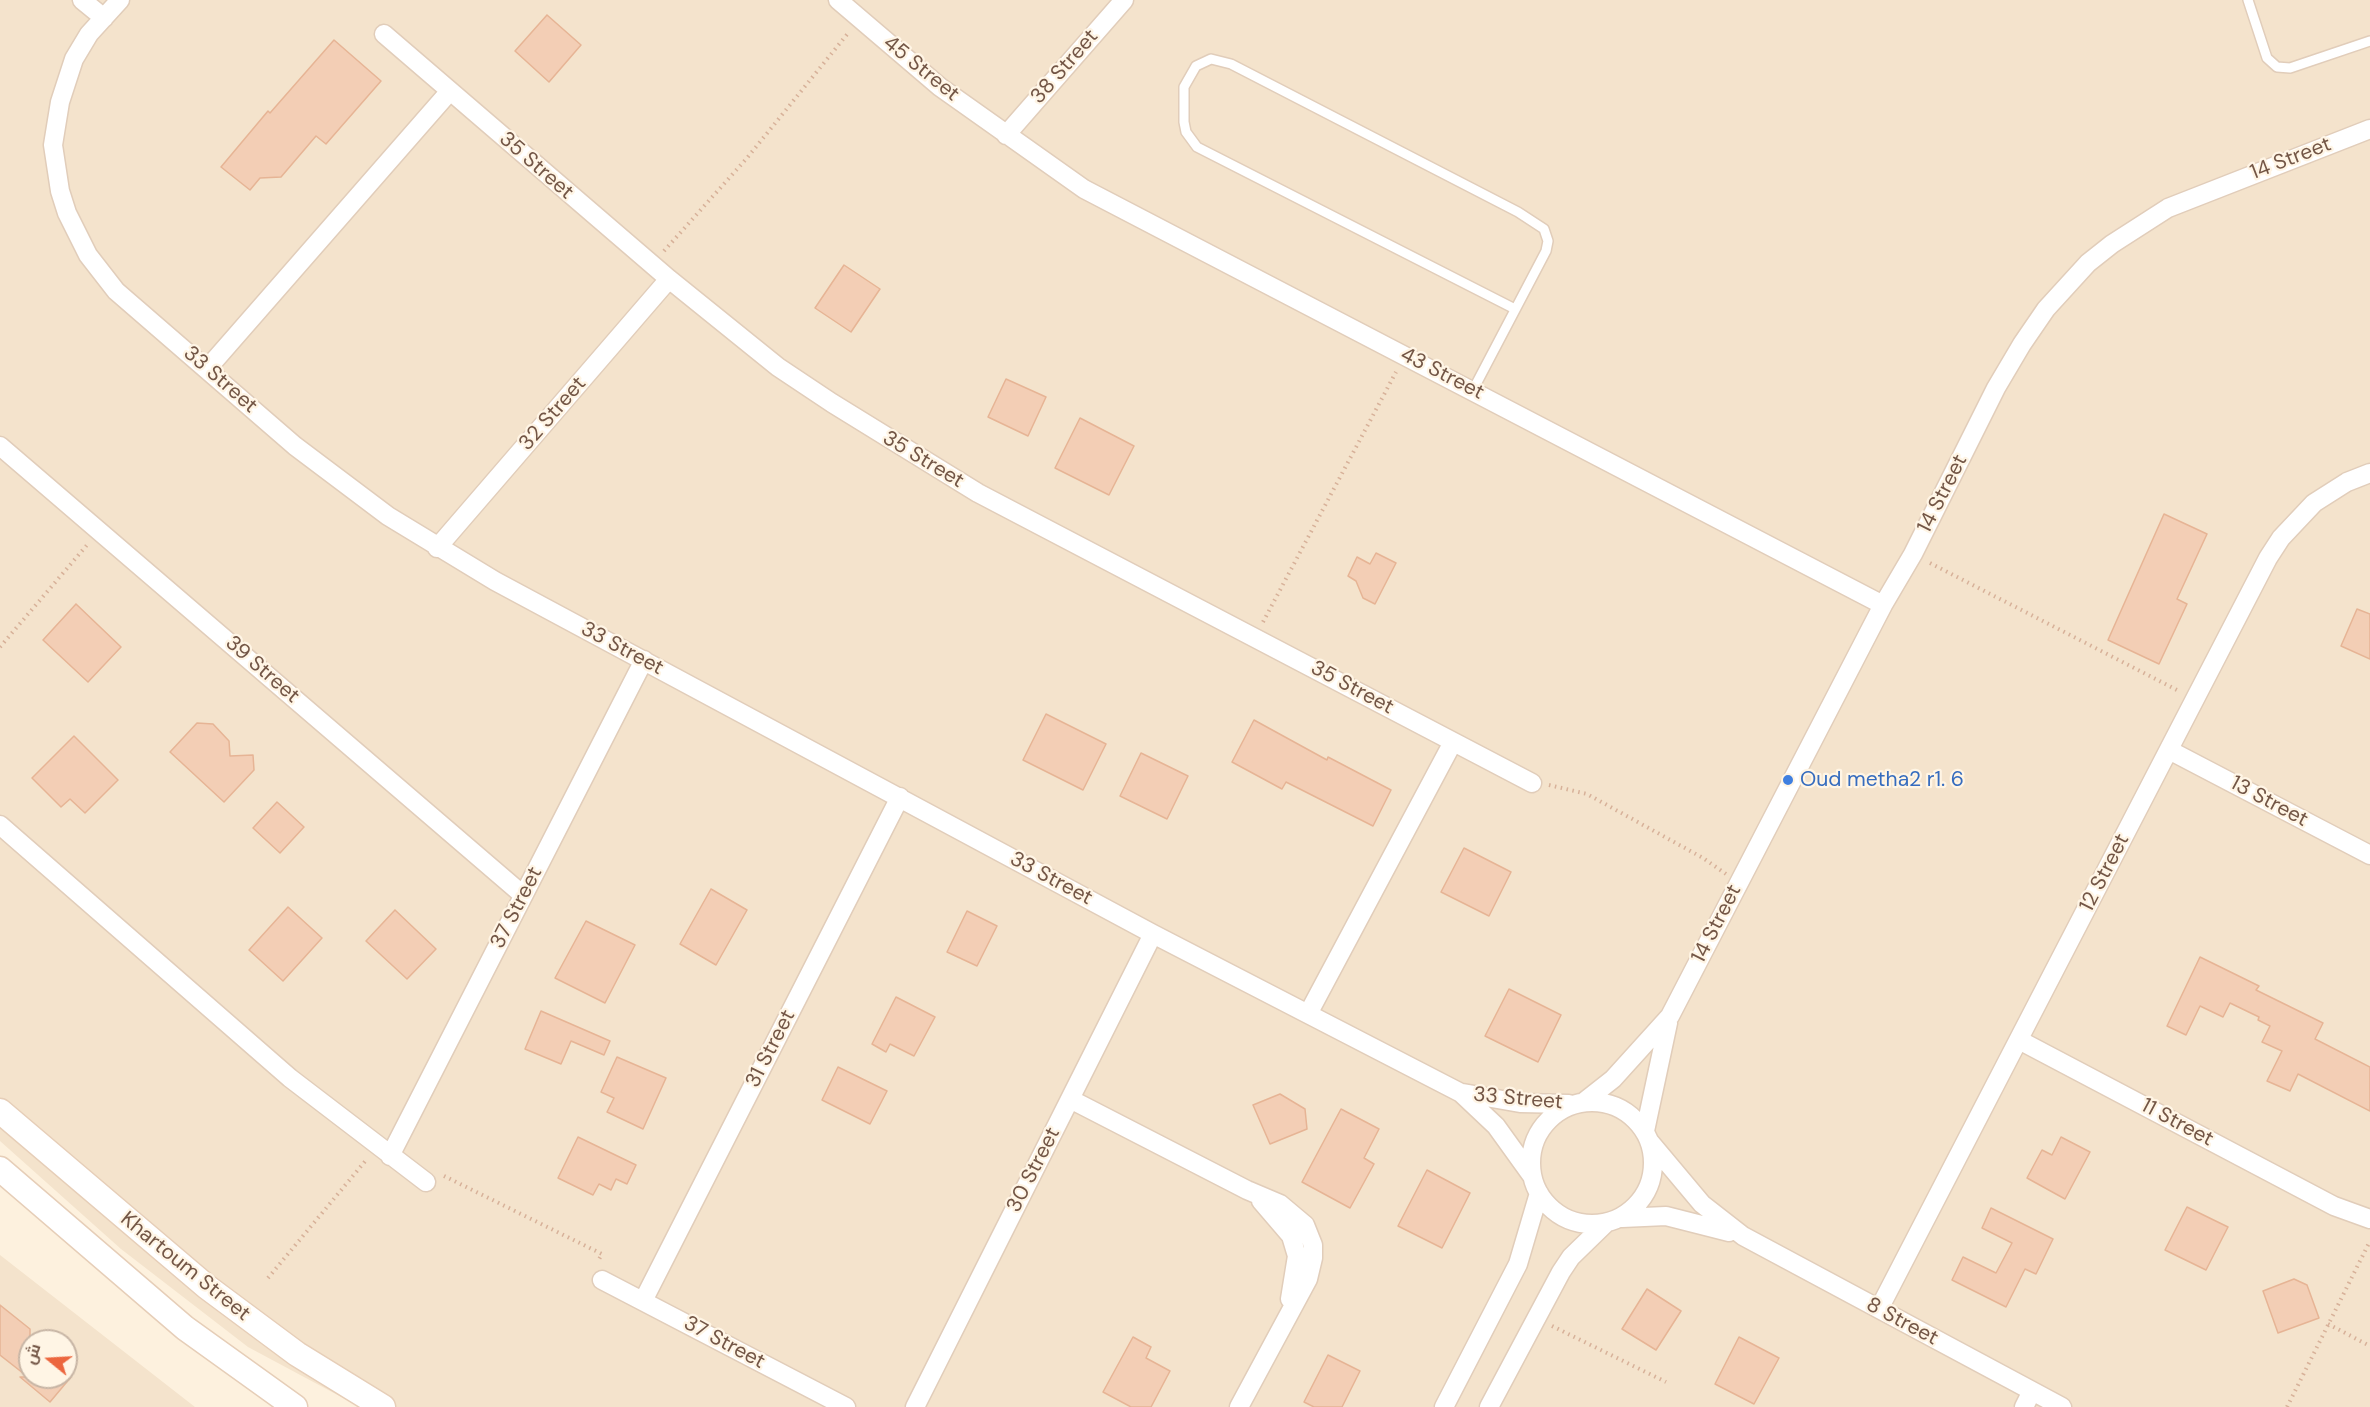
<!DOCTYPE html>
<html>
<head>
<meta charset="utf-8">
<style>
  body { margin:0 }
  #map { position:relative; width:2370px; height:1407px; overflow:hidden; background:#fdf1de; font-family:"DM Sans",Cairo,sans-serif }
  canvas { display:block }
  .north { position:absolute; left:18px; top:1329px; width:60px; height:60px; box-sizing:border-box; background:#fff5e5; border:2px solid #c7b5a5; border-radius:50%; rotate:288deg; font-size:16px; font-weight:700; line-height:24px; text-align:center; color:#735646 }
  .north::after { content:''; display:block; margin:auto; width:21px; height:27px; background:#ec663e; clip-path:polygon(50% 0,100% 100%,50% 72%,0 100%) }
</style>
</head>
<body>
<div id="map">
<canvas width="2370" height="1407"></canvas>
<div class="north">ش</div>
</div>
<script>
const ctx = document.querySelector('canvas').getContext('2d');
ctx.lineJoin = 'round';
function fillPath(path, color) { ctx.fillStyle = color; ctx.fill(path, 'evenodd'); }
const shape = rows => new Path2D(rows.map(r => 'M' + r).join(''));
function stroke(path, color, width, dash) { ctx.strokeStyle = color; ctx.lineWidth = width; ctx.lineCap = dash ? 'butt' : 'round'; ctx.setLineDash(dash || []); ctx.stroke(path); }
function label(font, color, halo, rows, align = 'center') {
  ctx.font = font + ' "DM Sans",sans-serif'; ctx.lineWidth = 4.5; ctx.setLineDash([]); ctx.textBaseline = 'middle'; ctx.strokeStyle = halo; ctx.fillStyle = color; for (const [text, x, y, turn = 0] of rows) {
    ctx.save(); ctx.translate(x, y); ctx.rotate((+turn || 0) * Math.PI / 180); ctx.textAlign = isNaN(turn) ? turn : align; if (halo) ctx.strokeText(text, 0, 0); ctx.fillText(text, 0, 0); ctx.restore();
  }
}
fillPath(shape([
  [0,0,2370,0,2370,1407,360,1407,248,1347,121,1249,0,1141],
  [0,1255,195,1407,0,1407],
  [30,1341,66,1341,66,1377,30,1377]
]), '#f4e3cc');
const building = shape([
  [547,15,581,45,549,82,515,51,547,15],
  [334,40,381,81,326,144,316,136,281,177,260,178,250,190,221,167,268,111,270,113,334,40],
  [844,265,880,289,851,332,815,308,844,265],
  [1006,379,1046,397,1028,436,988,417,1006,379],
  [1080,418,1134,446,1109,495,1055,468,1080,418],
  [2164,514,2207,534,2177,599,2187,604,2159,664,2108,640,2164,514],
  [1376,553,1396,563,1375,604,1363,598,1356,581,1348,576,1357,557,1370,564,1376,553],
  [76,604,121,647,88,682,43,640,76,604],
  [2357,609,2370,614,2370,659,2341,646,2357,609],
  [1046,714,1106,744,1083,790,1023,760,1046,714],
  [1254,720,1327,760,1328,757,1391,790,1373,826,1286,782,1282,789,1232,762,1254,720],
  [197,723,213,724,229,741,230,756,253,755,254,770,224,802,170,752,197,723],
  [74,736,118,780,85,813,70,799,61,807,32,778,74,736],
  [1141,753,1188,776,1167,819,1120,796,1141,753],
  [277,802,304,827,280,853,253,828,277,802],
  [1464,848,1511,872,1489,916,1441,892,1464,848],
  [711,889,747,910,716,965,680,944,711,889],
  [288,907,322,938,283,981,249,950,288,907],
  [395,910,436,949,407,979,366,941,395,910],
  [967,911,997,926,977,966,947,952,967,911],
  [586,921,635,945,605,1003,555,978,586,921],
  [2200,957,2259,986,2256,990,2323,1023,2315,1039,2370,1067,2370,1111,2298,1074,2290,1091,2267,1081,2282,1051,2262,1042,2270,1026,2258,1020,2259,1017,2230,1003,2223,1017,2200,1006,2186,1035,2167,1026,2200,957],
  [1509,989,1561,1015,1538,1062,1485,1036,1509,989],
  [896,997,935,1017,914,1056,890,1044,886,1052,872,1044,896,997],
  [541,1011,610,1041,604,1055,571,1041,561,1064,525,1049,541,1011],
  [617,1057,666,1078,643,1129,607,1112,614,1098,601,1092,617,1057],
  [838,1067,887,1091,870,1124,822,1100,838,1067],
  [1280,1094,1305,1109,1307,1129,1270,1144,1253,1105,1280,1094],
  [1341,1109,1379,1129,1364,1158,1374,1164,1350,1208,1302,1182,1341,1109],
  [578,1137,636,1165,627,1184,616,1179,611,1190,599,1184,593,1195,558,1178,578,1137],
  [2061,1137,2090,1152,2065,1199,2027,1178,2042,1150,2052,1155,2061,1137],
  [1427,1170,1470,1193,1442,1248,1398,1226,1427,1170],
  [2187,1207,2228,1227,2206,1270,2165,1250,2187,1207],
  [1991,1208,2053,1239,2036,1274,2025,1269,2006,1307,1952,1280,1963,1257,1996,1273,2012,1243,1982,1228,1991,1208],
  [2294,1279,2307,1285,2319,1318,2278,1333,2263,1291,2294,1279],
  [1647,1289,1681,1311,1656,1350,1622,1329,1647,1289],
  [0,1305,30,1329,30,1377,71,1377,50,1402,20,1377,28,1377,0,1355,0,1305],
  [1133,1337,1151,1347,1146,1358,1170,1371,1151,1407,1131,1407,1103,1392,1133,1337],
  [1739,1337,1779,1358,1754,1404,1715,1384,1739,1337],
  [1328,1355,1360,1371,1342,1407,1314,1407,1304,1402,1328,1355]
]);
fillPath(building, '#f3ceb5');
stroke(building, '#e6b495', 1.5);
const service = shape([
  [2248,0,2267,58,2277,67,2290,68,2370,41],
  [1473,390,1546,251,1548,241,1544,229,1518,212,1231,64,1211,59,1196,66,1184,87,1184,122,1186,132,1197,147,1515,309]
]);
const minor = shape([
  [82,0,104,18],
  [120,0,89,34,74,59,60,102,53,145,60,191,67,213,88,255,116,291,295,446,388,516,495,581,1153,934,1461,1093,1496,1126,1532,1176],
  [838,0,940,87,1084,189,1883,605],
  [384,34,669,279,778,367,832,403,978,493,1532,783],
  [1006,135,1124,0],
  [207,369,450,91],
  [0,446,523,895],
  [437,548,669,279],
  [2169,750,2370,855],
  [0,825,290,1078,426,1182],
  [1308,1014,1453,742],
  [2019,1040,2334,1206,2370,1219],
  [1463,1093,1520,1103,1569,1104],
  [1070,1099,1247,1190,1280,1204,1305,1225,1313,1245,1313,1258,1308,1279,1239,1407],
  [1585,1101,1613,1079,1670,1016,1883,605,1913,554,1996,388,2022,344,2046,309,2088,263,2112,244,2168,208,2370,129],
  '1531 1163a61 61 0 1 1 122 0a61 61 0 1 1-122 0Z',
  [1645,1131,1668,1023],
  [1650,1142,1702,1204,1743,1236,2062,1407],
  [390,1156,644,660],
  [1261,1201,1291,1236,1297,1256,1290,1299],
  [1622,1218,1666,1216,1729,1232],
  [602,1280,846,1407],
  [643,1301,900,797],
  [1879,1309,2268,558,2281,538,2314,503,2347,482,2370,473],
  [915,1407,1153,934],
  [1444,1407,1518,1264,1539,1193],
  [1489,1407,1561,1272,1571,1257,1607,1222],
  [2024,1407,2032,1391]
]);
const secondary = shape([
  [0,1111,207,1287,297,1354,383,1407],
  [0,1169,185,1328,295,1407]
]);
stroke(service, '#e1cdba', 12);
stroke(minor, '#e1cdba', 21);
stroke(secondary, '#e6ceb8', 27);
stroke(shape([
  [664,251,747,158,849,32],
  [1930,563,2179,691],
  [1263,622,1396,372],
  [0,647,87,545],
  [1549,785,1587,794,1703,858,1726,874],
  [444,1176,602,1254,598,1261],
  [268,1278,367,1159],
  [2328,1324,2370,1346],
  [1552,1326,1666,1382],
  [2287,1407,2370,1241]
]), '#d7b199', 4, [1.5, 4.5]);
stroke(service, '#fff', 9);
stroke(minor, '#fff', 18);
stroke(secondary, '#fff', 24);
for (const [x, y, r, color] of [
  [1788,780,6,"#3f7fe0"]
]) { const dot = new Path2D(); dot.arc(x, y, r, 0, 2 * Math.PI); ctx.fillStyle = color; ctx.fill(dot); stroke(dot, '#fff5e5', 2); }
label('21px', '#735646', '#fff5e5', [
  ["38 Street",1065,67,-49],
  ["45 Street",921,69,39],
  ["14 Street",2291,159,-21],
  ["35 Street",536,166,41],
  ["43 Street",1442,374,27],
  ["33 Street",220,380,41],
  ["32 Street",553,414,-49],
  ["35 Street",923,460,31],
  ["14 Street",1943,494,-63],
  ["33 Street",622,649,28],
  ["39 Street",262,670,41],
  ["35 Street",1352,688,28],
  ["13 Street",2269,802,28],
  ["12 Street",2105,873,-63],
  ["33 Street",1051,879,28],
  ["37 Street",517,908,-63],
  ["14 Street",1717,924,-63],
  ["31 Street",771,1049,-63],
  ["33 Street",1518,1099,5],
  ["11 Street",2177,1123,28],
  ["30 Street",1034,1170,-63],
  ["Khartoum Street",185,1267,39],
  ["8 Street",1902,1322,28],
  ["37 Street",724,1343,28]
]);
label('21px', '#366cbe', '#fff5e5', [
  ["Oud metha2 r1. 6",1800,780]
], 'left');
</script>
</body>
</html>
